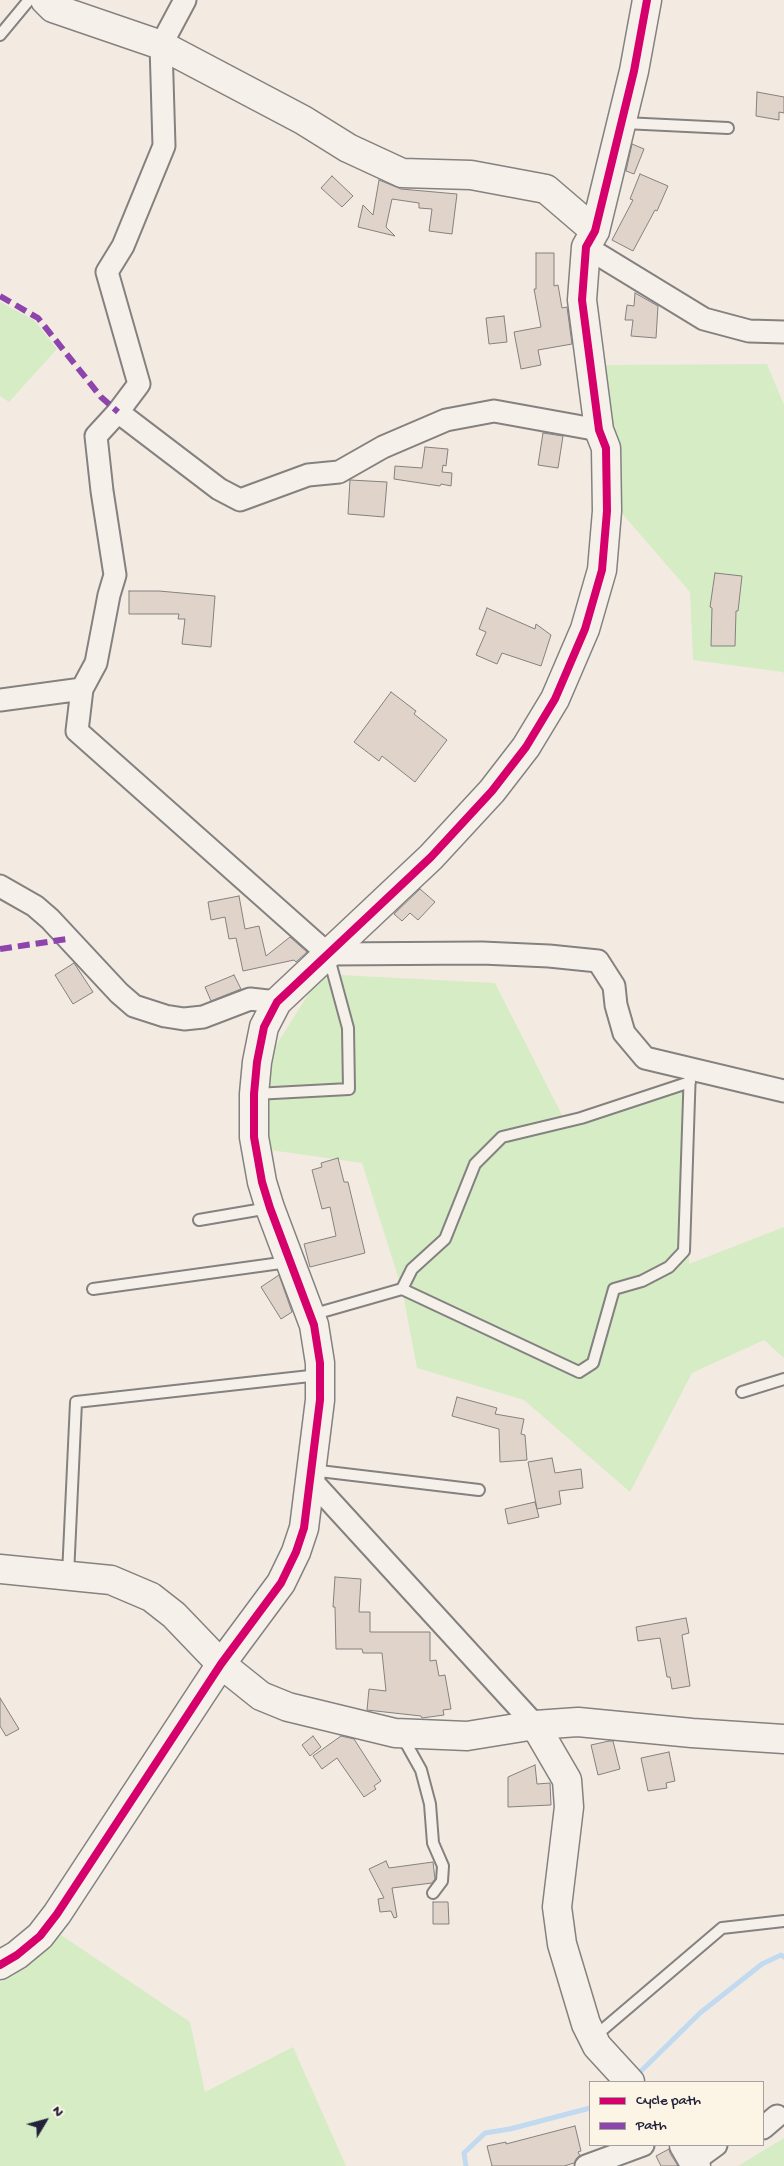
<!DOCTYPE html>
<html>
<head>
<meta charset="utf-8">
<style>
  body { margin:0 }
  #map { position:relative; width:784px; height:2166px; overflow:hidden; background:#f3ebe1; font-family:"Gochi Hand",sans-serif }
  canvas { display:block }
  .legend { position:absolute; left:589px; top:2081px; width:175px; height:65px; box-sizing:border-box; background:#fcf5e5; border:1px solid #a5a1a1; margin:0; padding:6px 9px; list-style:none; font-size:15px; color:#22223b }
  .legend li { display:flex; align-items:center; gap:10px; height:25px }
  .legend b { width:25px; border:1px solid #a5a1a1 }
  .north { position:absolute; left:20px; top:2096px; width:50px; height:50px; -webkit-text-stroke:4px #fcf5e5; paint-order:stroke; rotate:53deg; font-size:14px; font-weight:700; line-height:20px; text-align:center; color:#22223b }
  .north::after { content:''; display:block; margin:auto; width:18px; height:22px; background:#22223b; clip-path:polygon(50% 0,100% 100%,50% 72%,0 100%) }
</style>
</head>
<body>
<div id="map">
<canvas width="784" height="2166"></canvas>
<ul class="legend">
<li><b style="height:6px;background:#d6006c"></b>Cycle path</li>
<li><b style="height:6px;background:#8e44ad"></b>Path</li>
</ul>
<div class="north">N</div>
</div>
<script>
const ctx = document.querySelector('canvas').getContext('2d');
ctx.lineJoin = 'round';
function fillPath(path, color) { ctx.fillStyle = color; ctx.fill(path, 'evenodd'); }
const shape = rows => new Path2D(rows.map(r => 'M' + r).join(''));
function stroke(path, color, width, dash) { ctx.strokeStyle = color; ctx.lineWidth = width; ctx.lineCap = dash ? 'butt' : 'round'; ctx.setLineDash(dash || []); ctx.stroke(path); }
fillPath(shape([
  [0,302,34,320,57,349,9,402,0,396],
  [767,364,784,405,784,674,783,672,693,660,690,592,607,496,604,365],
  [321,974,495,983,565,1121,690,1082,689,1264,784,1227,784,1358,764,1340,692,1373,630,1492,524,1400,417,1368,402,1289,362,1163,270,1150,263,1066],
  [61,1935,190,2022,205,2092,293,2047,346,2166,0,2166,0,1982,14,1975],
  [784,2138,784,2166,738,2166]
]), '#d6ecc4');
stroke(shape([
  [635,2077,700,2013,762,1964,781,1955,784,1957],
  [466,2166,464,2153,485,2133,510,2129,590,2108]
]), '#c1daf0', 5);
const building = shape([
  [757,92,784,97,784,113,779,112,779,120,756,116,757,92],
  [632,144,644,149,634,174,626,171,632,144],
  [640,174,668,186,657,211,655,210,633,251,612,240,633,200,630,199,640,174],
  [332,176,353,196,342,207,321,188,332,176],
  [379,180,401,189,457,194,452,234,429,231,432,209,419,208,419,203,392,199,386,227,395,236,358,227,363,205,373,215,379,180],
  [536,253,554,253,554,286,558,285,562,308,567,307,572,344,538,350,541,365,521,369,514,332,541,327,534,289,536,289,536,253],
  [635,293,658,306,656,338,631,336,633,320,625,320,627,305,634,306,635,293],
  [504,316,507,342,489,344,486,318,504,316],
  [543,433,563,436,558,468,538,465,543,433],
  [425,447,448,449,446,466,443,465,442,472,452,473,451,486,441,484,440,486,394,479,395,466,422,468,425,447],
  [350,480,387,482,384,517,348,514,350,480],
  [715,573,742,576,738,611,736,611,735,646,711,646,712,608,710,607,715,573],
  [129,591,159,591,215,596,211,647,182,644,185,619,178,619,179,614,129,614,129,591],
  [487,608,535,629,536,624,551,635,541,666,502,653,497,664,476,655,486,632,479,629,487,608],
  [391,692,416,711,414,714,447,740,415,782,382,756,379,761,354,742,391,692],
  [420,889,435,902,418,920,410,913,402,921,394,914,420,889],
  [239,896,245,929,259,926,266,956,290,937,307,952,296,962,294,960,243,971,236,938,229,939,225,917,211,920,208,902,239,896],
  [74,963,93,992,73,1004,55,975,74,963],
  [234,975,241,989,211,1001,205,987,234,975],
  [338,1158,344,1182,348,1182,365,1253,310,1267,304,1244,336,1236,330,1207,322,1209,312,1170,322,1167,321,1163,338,1158],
  [279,1275,292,1312,281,1319,261,1287,279,1275],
  [457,1397,497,1408,495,1414,524,1419,521,1434,525,1435,527,1460,500,1462,499,1429,452,1416,457,1397],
  [552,1458,555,1473,581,1469,583,1488,559,1491,561,1504,537,1509,528,1462,552,1458],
  [535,1502,539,1517,508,1524,505,1509,535,1502],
  [335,1577,361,1579,359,1612,370,1612,370,1632,430,1632,430,1661,436,1660,439,1676,445,1675,451,1709,443,1710,444,1715,422,1718,421,1716,367,1710,369,1689,386,1691,382,1653,363,1653,362,1649,336,1649,335,1607,333,1607,335,1577],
  [686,1618,689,1633,682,1635,690,1686,672,1689,670,1677,667,1677,660,1638,638,1641,636,1627,686,1618],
  [0,1698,19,1729,6,1736,0,1726,0,1698],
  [313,1736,321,1747,310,1756,302,1745,313,1736],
  [341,1736,354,1739,381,1781,374,1786,376,1789,364,1797,337,1758,322,1769,313,1756,341,1736],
  [609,1741,613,1741,620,1769,598,1775,591,1745,609,1741],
  [669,1752,675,1781,666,1783,667,1788,648,1791,641,1758,669,1752],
  [535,1765,537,1784,550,1783,551,1805,508,1807,508,1777,535,1765],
  [386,1861,389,1868,433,1862,435,1879,432,1883,392,1888,397,1917,394,1918,391,1911,380,1912,378,1899,384,1898,369,1869,386,1861],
  [433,1902,448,1902,449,1924,433,1924,433,1902],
  [575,2126,581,2151,578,2152,580,2156,574,2163,564,2166,492,2166,487,2146,506,2142,506,2144,575,2126],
  [669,2149,670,2153,678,2166,661,2166,656,2156,669,2149]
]);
fillPath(building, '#e0d3ca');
stroke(building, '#848181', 1);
const lane = shape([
  [0,35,29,0],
  [624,123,728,128],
  [255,1094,349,1089,348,1028,329,958],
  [199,1220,269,1208],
  [93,1289,288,1262],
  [402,1289,412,1269,445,1239,475,1164,502,1137,581,1118,690,1082],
  [311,1315,402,1289,579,1372,593,1363,614,1289,642,1281,669,1267,684,1251,690,1068],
  [742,1392,784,1379],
  [311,1470,479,1490],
  [68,1575,76,1402,319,1375],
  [402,1736,421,1770,430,1804,433,1843,443,1866,442,1881,433,1893],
  [594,2037,722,1928,784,1921]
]);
const street = shape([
  [586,247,704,319,749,331,784,332],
  [118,412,219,489,240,500,308,475,339,472,383,447,446,420,494,411,599,430],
  [82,689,77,731,328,954,482,953,549,956,598,961,614,986,616,1005,624,1033,645,1058,784,1091],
  [0,700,82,689,96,663,109,595,115,575,102,491,96,436,118,412,139,384,107,272,123,246,164,146,161,45,185,0],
  [0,886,35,906,50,919,119,993,134,1006,165,1016,184,1019,203,1017,250,999,277,1002],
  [310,1479,535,1725],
  [763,2128,777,2116],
  [694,2161,716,2145],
  [586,2166,643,2145]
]);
const secondary = shape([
  [45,0,53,8,161,45,303,120,348,148,402,173,471,175,546,189,595,231],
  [0,1569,111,1580,151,1597,174,1615,221,1664,261,1696,288,1707,395,1733,467,1736,535,1725,578,1722,692,1733,784,1739],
  [535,1725,567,1780,569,1807,557,1907,562,1944,586,2024,597,2046,630,2082],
  [0,1965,17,1955,40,1936,57,1914,221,1664,281,1583,296,1552,304,1528,320,1400,320,1363,314,1325,270,1208,262,1182,254,1137,254,1094,257,1062,264,1027,277,1002,431,857,492,791,526,747,555,699,585,629,602,570,607,511,606,448,599,430,582,300,586,247,595,231,634,71,647,0],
  [684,2145,696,2166]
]);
stroke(lane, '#848181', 14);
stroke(street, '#848181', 25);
stroke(secondary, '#848181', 31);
stroke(lane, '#f5f1ea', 10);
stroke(street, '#f5f1ea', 21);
stroke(secondary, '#f5f1ea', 28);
stroke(shape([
  [0,296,38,318,101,397,118,412],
  [0,949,67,939]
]), '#8e44ad', 6, [12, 6]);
stroke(shape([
  [0,1965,17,1955,40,1936,57,1914,221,1664,281,1583,296,1552,304,1528,320,1400,320,1363,314,1325,270,1208,262,1182,254,1137,254,1094,257,1062,264,1027,277,1002,431,857,492,791,526,747,555,699,585,629,602,570,607,511,606,448,599,430,582,300,586,247,595,231,634,71,647,0]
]), '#d6006c', 8);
</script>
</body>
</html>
